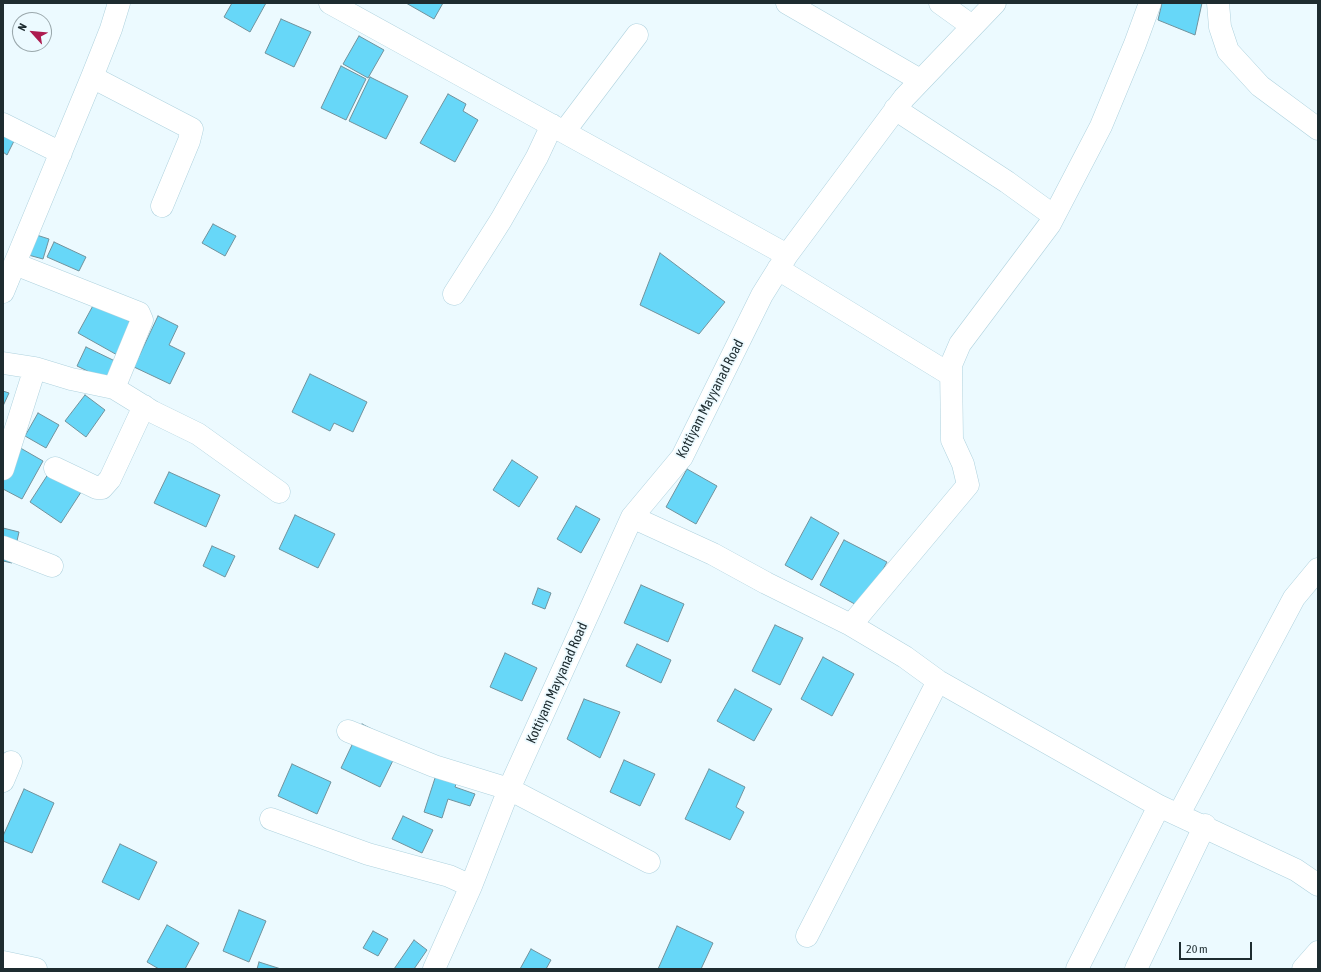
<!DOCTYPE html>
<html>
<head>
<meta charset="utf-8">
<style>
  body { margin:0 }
  #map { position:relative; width:1321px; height:972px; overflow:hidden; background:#ecfaff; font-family:"Asap Condensed",sans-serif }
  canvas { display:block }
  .frame { position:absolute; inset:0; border:4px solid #1e2c30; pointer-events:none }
  .north { position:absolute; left:12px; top:12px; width:40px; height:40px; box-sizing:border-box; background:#ecfaff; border:1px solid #9aa8ac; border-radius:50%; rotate:297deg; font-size:11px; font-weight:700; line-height:16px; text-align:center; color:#1e2c30 }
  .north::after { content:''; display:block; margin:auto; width:14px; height:18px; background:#ad1b4f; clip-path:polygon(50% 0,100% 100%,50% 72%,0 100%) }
  .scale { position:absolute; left:1179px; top:942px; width:73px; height:18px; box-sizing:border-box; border:2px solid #1e2c30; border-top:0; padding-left:5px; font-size:12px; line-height:14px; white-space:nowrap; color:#1e2c30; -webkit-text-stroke:3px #ecfaff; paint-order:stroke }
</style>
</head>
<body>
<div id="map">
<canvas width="1321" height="972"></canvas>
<div class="frame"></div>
<div class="north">N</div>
<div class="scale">20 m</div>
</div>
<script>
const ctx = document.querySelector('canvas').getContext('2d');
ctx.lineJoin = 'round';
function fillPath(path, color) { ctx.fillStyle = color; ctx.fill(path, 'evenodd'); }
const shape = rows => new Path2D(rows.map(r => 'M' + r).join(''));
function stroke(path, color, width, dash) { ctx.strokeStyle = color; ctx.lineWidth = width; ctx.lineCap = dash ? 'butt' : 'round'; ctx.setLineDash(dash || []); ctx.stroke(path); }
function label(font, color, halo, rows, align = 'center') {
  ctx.font = font + ' "Asap Condensed",sans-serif'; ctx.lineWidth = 3.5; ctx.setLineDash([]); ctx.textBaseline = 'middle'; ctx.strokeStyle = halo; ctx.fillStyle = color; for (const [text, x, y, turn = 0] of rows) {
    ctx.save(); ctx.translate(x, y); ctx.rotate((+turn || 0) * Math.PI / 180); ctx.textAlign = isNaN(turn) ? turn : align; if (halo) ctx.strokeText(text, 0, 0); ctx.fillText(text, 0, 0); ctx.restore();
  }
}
const building = shape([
  [232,3,266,3,250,32,224,17,232,3],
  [406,3,443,3,434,19,406,3],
  [1162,3,1202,3,1195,35,1158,20,1162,3],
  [281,19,311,32,294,67,265,53,281,19],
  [359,36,384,50,368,78,343,64,359,36],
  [341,66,366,79,346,120,321,108,341,66],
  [370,77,408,96,386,139,349,121,370,77],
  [448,94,466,104,463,111,478,120,455,162,420,143,448,94],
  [3,133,15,139,7,155,3,152,3,133],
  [213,224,236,236,225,256,202,243,213,224],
  [27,232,49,239,43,259,21,253,27,232],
  [54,242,86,257,79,271,47,257,54,242],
  [660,253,725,302,699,334,640,305,660,253],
  [95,302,136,325,119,356,78,333,95,302],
  [158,316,178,326,169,345,185,353,170,384,134,367,158,316],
  [86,347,117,362,108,381,77,366,86,347],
  [310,374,367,402,353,432,334,423,330,431,292,412,310,374],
  [3,391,9,393,3,406,3,391],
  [85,395,105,410,86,437,65,421,85,395],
  [38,413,59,425,46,448,25,436,38,413],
  [10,442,43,461,22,499,3,489,3,455,10,442],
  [512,460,538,477,519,507,493,490,512,460],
  [54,465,85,486,61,523,30,502,54,465],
  [687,469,717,486,696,524,666,507,687,469],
  [169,472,220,495,206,527,154,503,169,472],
  [576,506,600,519,581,553,557,539,576,506],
  [295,515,335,534,318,568,279,549,295,515],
  [811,517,839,533,812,580,785,565,811,517],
  [3,528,19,532,12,563,3,561,3,528],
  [844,540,887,562,862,608,820,585,844,540],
  [212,546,235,556,225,577,203,566,212,546],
  [641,585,684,604,668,642,624,623,641,585],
  [538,588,551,593,545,609,532,604,538,588],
  [775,625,803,638,780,685,752,671,775,625],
  [637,644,671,660,661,683,626,666,637,644],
  [505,653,537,668,522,701,490,687,505,653],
  [823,657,854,674,832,716,801,699,823,657],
  [735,689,772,709,754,741,717,721,735,689],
  [584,699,620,712,600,758,567,739,584,699],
  [362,724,401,744,380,787,341,768,362,724],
  [624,760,655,774,640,806,610,792,624,760],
  [292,764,331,782,317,814,278,796,292,764],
  [709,769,745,787,736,807,744,812,730,840,685,819,709,769],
  [436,775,457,781,455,787,475,794,470,806,448,799,442,818,424,812,436,775],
  [24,789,54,803,32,853,3,841,3,836,24,789],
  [403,816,433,830,422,853,392,839,403,816],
  [120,844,157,862,139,900,102,882,120,844],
  [239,910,266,921,249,962,223,951,239,910],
  [167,925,199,943,185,969,159,969,147,962,167,925],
  [677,926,713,943,701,969,658,969,677,926],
  [373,931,388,939,378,956,363,948,373,931],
  [414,940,427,950,414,969,394,969,414,940],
  [531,949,551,960,546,969,520,969,531,949],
  [259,962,281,969,257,969,259,962]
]);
fillPath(building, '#67d7f8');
stroke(building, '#71929c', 1);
const minor = shape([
  [330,3,787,255],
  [787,3,920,80],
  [940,3,972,26],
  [1218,3,1220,27,1228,51,1260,86,1318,129],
  [92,77,192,129,189,141,162,206],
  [895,109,1007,182,1054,216],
  [3,124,61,153],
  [564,132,637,35],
  [15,264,139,313,142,320,114,388],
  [778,269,951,375],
  [3,292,92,77,111,29,119,3],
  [454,294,501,220,537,157,552,125],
  [3,363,35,368,71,379,114,388,153,412,198,434,279,492],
  [55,468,97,488,102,488,110,479,144,406],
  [3,469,35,368],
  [632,517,713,554,766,583,851,625,905,657,938,681,1159,806,1296,870,1318,885],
  [3,547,52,566],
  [851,625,968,485,963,464,952,440,951,365,960,344,1050,224,1101,126,1135,44,1150,3],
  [348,731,434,766,509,789,649,862],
  [3,781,11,762],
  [1179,814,1294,598,1318,569],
  [271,819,368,854,449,876,471,886],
  [807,936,938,681],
  [3,962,36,969],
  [434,969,471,886,509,789,632,517,682,457,762,295,787,255,904,98,995,3],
  [1077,969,1159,806],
  [1136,969,1205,825],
  [1303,969,1318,952]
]);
stroke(minor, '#afd2de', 23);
stroke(minor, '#fff', 22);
label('14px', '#1e2c30', '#ecfaff', [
  ["Kottiyam Mayyanad Road",710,399,-63],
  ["Kottiyam Mayyanad Road",557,683,-66]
]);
</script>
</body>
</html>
